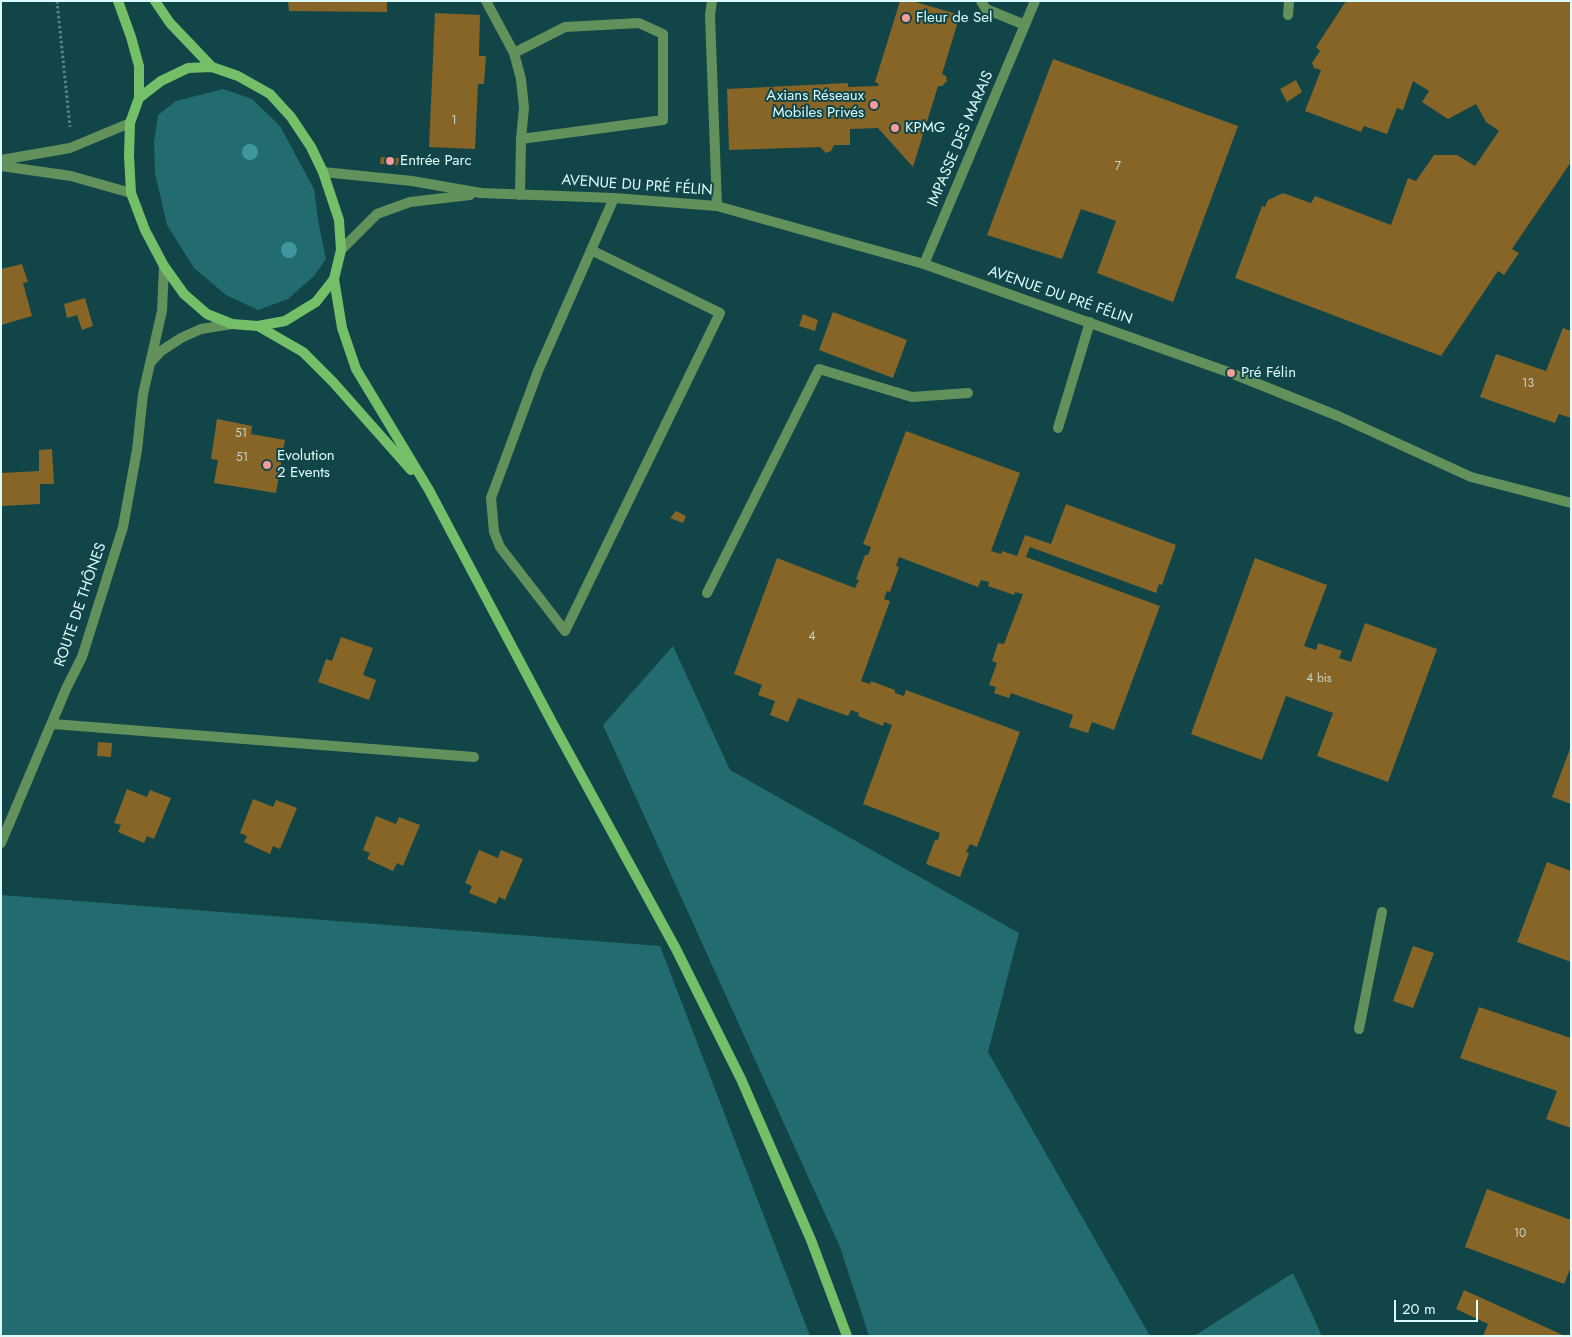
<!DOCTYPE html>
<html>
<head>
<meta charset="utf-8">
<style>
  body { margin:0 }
  #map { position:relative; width:1572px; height:1337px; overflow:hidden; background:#114548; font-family:Jost,sans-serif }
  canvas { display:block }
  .frame { position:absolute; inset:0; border:2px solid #dbfbfc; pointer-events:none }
  .scale { position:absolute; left:1394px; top:1300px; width:84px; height:22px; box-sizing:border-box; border:2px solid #dbfbfc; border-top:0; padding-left:6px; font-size:15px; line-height:18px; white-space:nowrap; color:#dbfbfc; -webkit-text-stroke:4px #114548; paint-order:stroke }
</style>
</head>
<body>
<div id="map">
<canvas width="1572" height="1337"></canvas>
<div class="frame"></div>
<div class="scale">20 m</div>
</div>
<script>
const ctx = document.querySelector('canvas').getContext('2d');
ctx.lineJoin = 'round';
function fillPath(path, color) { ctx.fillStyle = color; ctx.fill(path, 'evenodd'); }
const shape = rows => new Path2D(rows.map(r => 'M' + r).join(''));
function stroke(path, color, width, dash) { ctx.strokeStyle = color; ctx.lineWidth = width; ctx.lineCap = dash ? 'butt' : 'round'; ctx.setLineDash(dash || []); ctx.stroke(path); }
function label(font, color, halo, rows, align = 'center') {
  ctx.font = font + ' Jost,sans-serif'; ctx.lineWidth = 4; ctx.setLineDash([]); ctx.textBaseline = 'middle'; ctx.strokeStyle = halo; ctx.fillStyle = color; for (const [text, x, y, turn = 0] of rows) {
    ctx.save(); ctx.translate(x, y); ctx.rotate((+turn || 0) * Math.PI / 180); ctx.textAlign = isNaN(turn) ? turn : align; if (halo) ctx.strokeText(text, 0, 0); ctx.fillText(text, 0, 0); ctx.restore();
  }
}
fillPath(shape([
  [223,89,252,99,280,126,314,189,318,220,326,259,314,276,288,299,258,310,226,295,194,268,167,225,155,173,154,142,158,115,176,101],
  [673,646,730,770,1019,933,988,1052,1150,1336,869,1336,840,1247,603,725],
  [1,895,660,946,810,1336,1,1336],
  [1293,1273,1322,1336,1194,1336]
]), '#226c70');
fillPath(shape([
  [288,1,387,1,387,12,289,11],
  [900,1,912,1,960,15,942,74,946,76,947,81,942,86,938,86,913,167,878,128,850,129,850,145,834,145,831,151,826,153,820,147,729,150,727,89,848,83,848,87,878,86,879,84,875,82],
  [1346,1,1571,1,1571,162,1512,249,1519,253,1504,275,1498,271,1441,356,1235,278,1262,206,1265,207,1268,200,1283,193,1311,203,1315,196,1391,225,1408,178,1416,181,1434,155,1457,155,1475,166,1499,131,1486,122,1476,104,1448,119,1422,102,1429,91,1413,81,1403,110,1397,108,1387,134,1364,126,1361,132,1305,111,1321,70,1314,68,1312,63,1320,51,1316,47],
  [435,13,480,15,479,56,486,56,484,84,478,84,475,149,429,147],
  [1053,59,1238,126,1173,302,1097,273,1116,221,1081,209,1062,259,987,235],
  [1296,80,1302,92,1287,102,1280,89],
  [381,157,399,158,398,165,380,164],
  [22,264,28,282,23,283,32,316,1,325,1,269],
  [85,298,93,326,82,330,77,315,67,318,64,304],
  [833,312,907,340,893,378,819,350],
  [803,314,818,320,815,331,799,326],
  [1563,328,1571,331,1571,418,1559,414,1555,423,1480,397,1496,354,1546,371],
  [217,419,252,426,251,434,285,440,276,493,214,483,218,460,211,459],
  [906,431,1020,473,991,551,1001,554,1002,551,1017,556,1025,535,1051,544,1066,504,1176,545,1162,585,1159,584,1156,593,1030,547,1026,557,1160,606,1114,730,1092,722,1088,733,1069,727,1073,715,1011,693,1009,698,994,693,996,687,989,685,997,663,992,661,998,643,1004,644,1023,594,1015,592,1014,595,988,586,989,582,981,580,978,587,899,557,896,566,899,567,890,592,887,591,884,599,890,601,861,681,870,684,871,681,895,690,895,693,904,696,906,690,1020,732,977,847,970,844,966,852,969,853,960,877,926,864,935,840,938,840,940,833,863,804,892,725,884,722,883,726,858,716,859,713,851,710,848,716,798,698,788,722,770,715,775,701,758,695,762,685,734,674,777,558,855,588,859,580,856,579,865,555,868,555,871,547,863,544],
  [52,449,54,484,40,484,40,504,1,506,1,473,39,471,39,450],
  [676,511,686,516,683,523,670,518],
  [1255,558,1327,585,1304,646,1316,650,1318,643,1342,651,1339,658,1351,662,1365,623,1437,649,1388,782,1317,756,1333,713,1286,696,1262,760,1191,734],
  [341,637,373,648,363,675,376,680,369,700,318,682,326,659,332,661],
  [98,742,112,743,111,757,97,756],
  [1571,746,1571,804,1552,797],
  [127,789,147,797,150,790,171,798,154,839,147,836,144,843,118,832,121,825,114,823],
  [253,799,273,807,276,800,297,808,280,849,273,846,270,854,244,842,247,836,240,833],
  [376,816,396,824,399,817,420,825,403,866,397,863,393,871,367,859,370,853,363,850],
  [479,850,498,858,501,850,523,859,505,900,499,897,496,904,469,893,472,886,465,883],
  [1547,862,1571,871,1571,962,1517,942],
  [1413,946,1434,953,1413,1008,1393,1001],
  [1479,1007,1571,1038,1571,1128,1546,1119,1557,1091,1460,1058],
  [1487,1189,1571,1220,1571,1267,1564,1284,1465,1247],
  [1464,1290,1565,1336,1483,1336,1488,1324,1456,1309]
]), '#866527');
stroke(shape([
  [57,1,70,127]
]), '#588587', 3, [2.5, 2.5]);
stroke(shape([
  [486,1,514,53,521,79,524,108,521,139,520,195],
  [712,1,710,15,717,206],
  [981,1,986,9,1025,25],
  [1288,15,1289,1],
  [514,53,565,27,639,23,663,34,663,120,521,139],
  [591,250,720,313,565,631,500,547,494,532,491,498,538,371,614,198],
  [924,264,1035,1],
  [1058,428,1090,322],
  [707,593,819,369,912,397,968,393],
  [1359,1029,1382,912]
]), '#63915b', 10);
stroke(shape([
  [1,160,70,148,130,123],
  [1,166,71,176,131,193],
  [323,172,412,181,481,193,614,198,717,206,924,264,1231,373,1338,416,1471,477,1571,503],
  [341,250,377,214,410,202,470,195],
  [150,363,161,351,181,338,201,329,232,324],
  [53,724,474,757],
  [1,843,66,689,82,657,123,527,137,450,143,394,162,311,164,266]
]), '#63915b', 10);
stroke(shape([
  [118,1,131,37,139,66,139,98],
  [155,1,170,23,212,67],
  [334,279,316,302,285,321,258,326,232,324,207,314,184,294,164,266,145,230,131,193,129,156,130,123,139,98,161,81,188,68,212,67,238,76,270,94,291,117,311,147,323,172,339,220,341,250,334,279,342,328,356,369,429,490,553,724,676,949,741,1079,811,1240,847,1336],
  [258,326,303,352,333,382,411,470]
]), '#75bf68', 10);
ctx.fillStyle = '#3e979c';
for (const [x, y] of [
  [250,152],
  [289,250]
]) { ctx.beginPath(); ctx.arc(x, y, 8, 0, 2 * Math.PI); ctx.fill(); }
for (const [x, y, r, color] of [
  [906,18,5,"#f59b9a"],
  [874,105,5,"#f59b9a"],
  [895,128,5,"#f59b9a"],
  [390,161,5,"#f59b9a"],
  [1231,373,5,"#f59b9a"],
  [267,465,5,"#f59b9a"]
]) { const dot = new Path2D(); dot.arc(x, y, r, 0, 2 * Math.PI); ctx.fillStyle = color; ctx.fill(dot); stroke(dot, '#114548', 2); }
label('12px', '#c6d6c7', null, [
  ["1",454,121],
  ["7",1118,167],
  ["13",1528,384],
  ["51",241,434],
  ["51",242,458],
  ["4",812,637],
  ["4 bis",1319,679],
  ["10",1520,1234]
]);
label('15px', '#dbfbfc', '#114548', [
  ["Fleur de Sel",916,18],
  ["Axians Réseaux",864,96,"right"],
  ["Mobiles Privés",864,113,"right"],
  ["KPMG",905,128],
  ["Entrée Parc",400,161],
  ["Pré Félin",1241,373],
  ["Evolution",277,456],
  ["2 Events",277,473]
], 'left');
label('15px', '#dbfbfc', '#114548', [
  ["IMPASSE DES MARAIS",961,139,-67],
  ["AVENUE DU PRÉ FÉLIN",637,186,4],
  ["AVENUE DU PRÉ FÉLIN",1060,296,19],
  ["ROUTE DE THÔNES",81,605,-71]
]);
</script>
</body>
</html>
